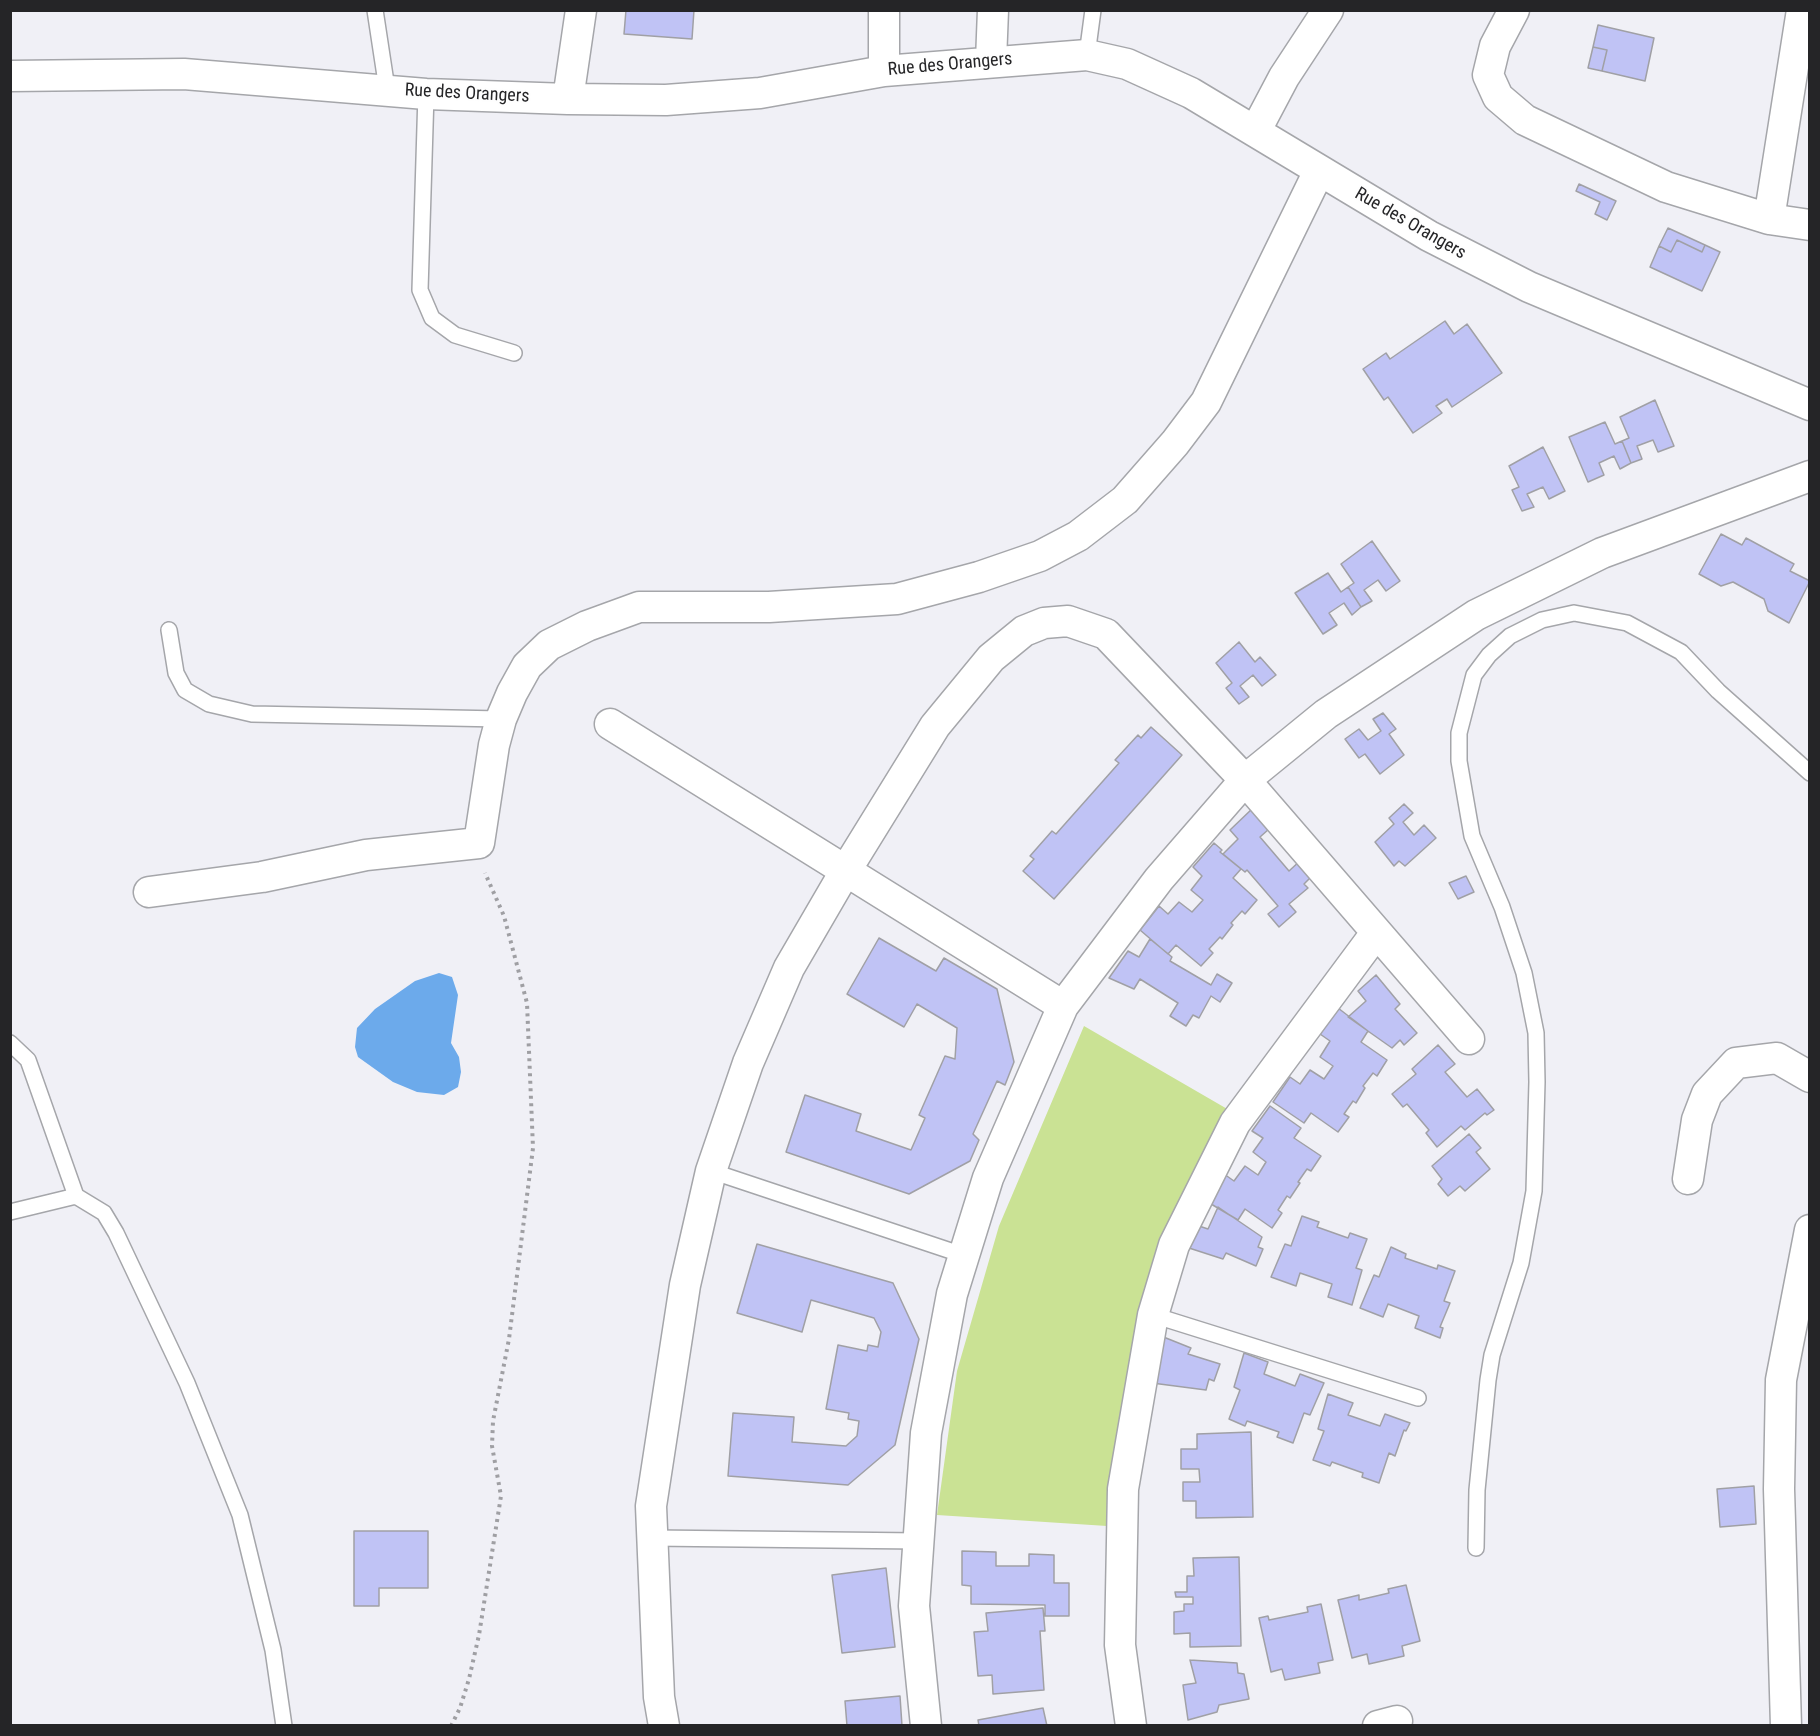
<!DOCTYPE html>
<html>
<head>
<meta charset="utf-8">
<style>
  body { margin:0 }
  #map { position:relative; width:1820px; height:1736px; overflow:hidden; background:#f0f0f6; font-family:"Roboto Condensed",sans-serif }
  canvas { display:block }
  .frame { position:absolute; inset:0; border:12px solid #252527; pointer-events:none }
</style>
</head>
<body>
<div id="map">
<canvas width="1820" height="1736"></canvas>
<div class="frame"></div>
</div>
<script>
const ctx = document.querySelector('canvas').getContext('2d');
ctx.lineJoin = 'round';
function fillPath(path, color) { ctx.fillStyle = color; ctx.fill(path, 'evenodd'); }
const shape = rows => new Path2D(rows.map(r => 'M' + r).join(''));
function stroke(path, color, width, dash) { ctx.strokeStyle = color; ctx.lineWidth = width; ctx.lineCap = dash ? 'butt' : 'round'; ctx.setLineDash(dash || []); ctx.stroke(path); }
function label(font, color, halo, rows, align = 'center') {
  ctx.font = font + ' "Roboto Condensed",sans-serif'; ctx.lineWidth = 4.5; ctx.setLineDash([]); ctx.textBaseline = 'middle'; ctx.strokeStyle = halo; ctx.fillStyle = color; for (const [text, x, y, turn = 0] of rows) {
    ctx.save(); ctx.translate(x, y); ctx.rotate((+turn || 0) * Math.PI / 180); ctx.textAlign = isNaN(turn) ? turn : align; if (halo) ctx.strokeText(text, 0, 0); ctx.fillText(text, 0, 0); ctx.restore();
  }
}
fillPath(shape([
  [1084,1026,1229,1110,1141,1306,1107,1526,937,1515,957,1371,999,1226]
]), '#cae294');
fillPath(shape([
  [439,973,452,977,458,995,451,1043,459,1057,461,1072,458,1087,444,1095,417,1092,393,1082,358,1057,355,1047,357,1028,375,1009,415,981]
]), '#6caaeb');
const building = shape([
  [626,10,694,10,692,39,624,34,626,10],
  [1598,25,1654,38,1645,81,1602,71,1607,50,1593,47,1598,25],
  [1593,47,1607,50,1602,71,1588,68,1593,47],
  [1579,184,1616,201,1607,220,1595,214,1600,202,1576,191,1579,184],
  [1668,228,1705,245,1702,252,1677,240,1671,252,1659,246,1668,228],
  [1677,240,1702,252,1705,245,1720,252,1702,291,1650,267,1659,246,1671,252,1677,240],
  [1445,321,1454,334,1467,324,1502,373,1452,407,1447,399,1436,406,1442,413,1413,433,1388,397,1384,400,1363,369,1386,353,1390,359,1445,321],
  [1655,400,1674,446,1658,452,1653,440,1637,446,1642,459,1631,463,1622,441,1629,438,1620,417,1655,400],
  [1605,422,1615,444,1622,441,1631,463,1620,469,1614,456,1599,463,1604,475,1588,482,1569,437,1605,422],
  [1543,447,1565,491,1549,499,1543,487,1527,494,1534,507,1522,511,1512,490,1519,487,1509,466,1543,447],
  [1721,534,1742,545,1746,538,1794,564,1790,571,1810,581,1789,623,1768,611,1764,599,1733,582,1721,586,1699,574,1721,534],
  [1372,541,1400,581,1386,591,1378,580,1364,590,1372,601,1361,607,1348,587,1354,583,1341,564,1372,541],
  [1328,573,1341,592,1348,587,1361,607,1352,615,1344,603,1329,613,1337,625,1323,634,1295,593,1328,573],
  [1239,642,1255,662,1260,657,1276,675,1262,686,1253,675,1240,686,1249,697,1239,704,1226,688,1232,683,1216,663,1239,642],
  [1383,713,1396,729,1389,734,1404,755,1380,774,1365,754,1359,758,1345,739,1359,729,1368,740,1381,731,1373,719,1383,713],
  [1151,727,1182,755,1054,899,1023,871,1034,859,1030,856,1052,831,1056,834,1119,763,1115,760,1138,735,1141,738,1151,727],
  [1404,804,1413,813,1403,822,1414,835,1424,825,1436,838,1405,866,1399,861,1394,866,1375,842,1394,824,1389,818,1404,804],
  [1254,807,1269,829,1260,837,1289,871,1301,860,1313,875,1304,884,1308,888,1289,904,1296,912,1279,927,1268,914,1278,906,1247,870,1245,872,1223,854,1238,839,1230,830,1254,807],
  [1214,843,1222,850,1220,852,1241,869,1233,878,1257,900,1245,914,1242,911,1231,923,1233,925,1222,939,1220,937,1209,949,1213,953,1201,966,1176,945,1168,954,1140,930,1159,906,1168,914,1179,902,1192,912,1203,900,1191,890,1202,876,1193,867,1214,843],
  [1466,876,1474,892,1458,899,1449,883,1466,876],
  [879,938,936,971,944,958,997,989,1014,1062,1005,1085,997,1081,973,1134,979,1140,970,1161,909,1194,786,1152,805,1095,861,1114,856,1131,911,1150,925,1118,919,1115,945,1056,955,1059,957,1028,917,1004,904,1027,847,994,879,938],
  [1150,939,1172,957,1170,961,1211,985,1217,974,1232,983,1220,1002,1211,996,1199,1018,1193,1015,1186,1026,1170,1016,1178,1003,1140,979,1134,989,1109,978,1128,951,1139,957,1150,939],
  [1376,975,1400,1004,1395,1009,1417,1033,1404,1045,1400,1040,1392,1048,1348,1017,1366,1001,1358,991,1376,975],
  [1338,1008,1368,1031,1361,1042,1387,1060,1377,1076,1373,1073,1363,1086,1365,1088,1356,1103,1353,1101,1344,1114,1349,1117,1338,1132,1311,1113,1304,1123,1273,1102,1290,1077,1300,1084,1310,1070,1324,1079,1333,1066,1320,1057,1330,1041,1320,1034,1338,1008],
  [1438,1045,1455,1064,1445,1072,1467,1097,1477,1089,1494,1110,1487,1115,1485,1113,1465,1130,1461,1126,1437,1147,1426,1133,1429,1130,1407,1104,1403,1107,1392,1094,1416,1074,1412,1069,1438,1045],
  [1270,1106,1301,1128,1294,1138,1321,1156,1311,1171,1307,1169,1298,1182,1300,1183,1290,1198,1287,1196,1278,1210,1282,1213,1272,1228,1245,1209,1238,1220,1206,1201,1224,1174,1234,1181,1245,1166,1258,1175,1266,1162,1253,1152,1263,1138,1252,1131,1270,1106],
  [1469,1134,1481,1148,1476,1152,1490,1169,1465,1191,1460,1186,1448,1196,1438,1184,1442,1179,1432,1166,1469,1134],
  [1218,1207,1262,1237,1258,1247,1263,1249,1256,1266,1226,1253,1223,1259,1189,1248,1196,1225,1208,1229,1218,1207],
  [1302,1216,1319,1222,1317,1227,1348,1238,1350,1233,1367,1239,1356,1268,1362,1270,1352,1305,1328,1297,1332,1284,1300,1273,1296,1286,1271,1277,1285,1244,1291,1246,1302,1216],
  [757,1244,893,1283,919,1339,895,1445,848,1485,728,1476,733,1413,794,1417,792,1442,846,1446,857,1436,859,1421,848,1419,849,1413,826,1409,838,1345,867,1351,868,1345,878,1347,881,1332,874,1318,811,1300,802,1332,737,1313,757,1244],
  [1391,1247,1406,1254,1405,1258,1437,1269,1438,1265,1455,1271,1444,1301,1450,1303,1440,1327,1443,1328,1440,1338,1415,1328,1419,1316,1388,1304,1383,1317,1360,1308,1374,1275,1379,1277,1391,1247],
  [1156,1334,1191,1348,1188,1354,1220,1364,1214,1381,1209,1379,1206,1390,1152,1383,1156,1334],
  [1244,1353,1268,1362,1264,1374,1295,1386,1300,1374,1324,1383,1310,1415,1304,1413,1293,1443,1277,1437,1279,1432,1247,1421,1245,1426,1229,1419,1240,1390,1234,1387,1244,1353],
  [1328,1394,1353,1403,1348,1415,1380,1426,1385,1414,1410,1423,1406,1431,1404,1430,1395,1456,1389,1453,1379,1483,1362,1477,1363,1473,1332,1462,1330,1466,1313,1460,1324,1431,1318,1429,1328,1394],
  [1251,1432,1253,1517,1196,1518,1196,1501,1183,1501,1183,1482,1200,1482,1199,1469,1181,1469,1181,1449,1197,1449,1197,1434,1251,1432],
  [1754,1486,1756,1524,1720,1527,1717,1489,1754,1486],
  [354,1531,428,1531,428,1588,379,1588,379,1606,354,1606,354,1531],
  [962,1551,996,1552,996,1566,1029,1566,1029,1554,1054,1555,1054,1583,1069,1583,1069,1616,1045,1616,1045,1605,971,1604,971,1586,962,1585,962,1551],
  [1239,1557,1241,1646,1190,1647,1190,1633,1174,1634,1174,1612,1184,1611,1184,1604,1193,1604,1193,1597,1176,1597,1175,1592,1187,1592,1187,1576,1194,1576,1193,1558,1239,1557],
  [886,1568,895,1647,842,1653,832,1575,886,1568],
  [1406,1585,1420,1641,1402,1646,1404,1656,1369,1664,1367,1654,1352,1658,1338,1600,1359,1595,1359,1600,1389,1593,1388,1589,1406,1585],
  [1321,1604,1333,1660,1318,1663,1320,1673,1285,1680,1282,1669,1271,1672,1259,1618,1268,1616,1269,1620,1308,1612,1307,1607,1321,1604],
  [1043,1608,1045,1631,1040,1631,1044,1690,993,1694,992,1675,978,1676,974,1632,988,1631,986,1613,1043,1608],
  [1190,1660,1237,1663,1238,1673,1244,1674,1249,1699,1219,1705,1217,1712,1188,1720,1183,1685,1196,1683,1190,1660],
  [900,1696,902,1726,847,1726,845,1701,900,1696],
  [1043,1708,1047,1726,979,1726,978,1720,1043,1708]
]);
fillPath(building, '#c0c3f5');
stroke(building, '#a0a0a5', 1.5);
const lane = shape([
  [375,10,387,89],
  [1087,55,1093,10],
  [426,94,420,290,432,318,455,335,514,353],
  [169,630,176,673,185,690,209,704,252,714,501,719],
  [10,1043,28,1060,76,1196],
  [711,1171,963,1255],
  [10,1212,76,1196,104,1213,116,1233,187,1383,240,1515,273,1650,284,1726],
  [1153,1315,1418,1398],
  [652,1538,919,1541],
  [1476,1548,1477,1490,1488,1380,1492,1355,1521,1263,1534,1191,1537,1082,1536,1033,1524,973,1502,907,1472,836,1459,761,1459,733,1474,675,1489,655,1510,636,1542,620,1574,613,1627,623,1681,652,1718,691,1810,773]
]);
const street = shape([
  [884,10,884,71],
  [1514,10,1495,46,1488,75,1498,97,1525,120,1666,187,1769,219,1810,225],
  [991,61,993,10],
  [10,76,184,74,426,94,568,99,666,100,760,93,884,71,1087,55,1127,64,1191,93,1429,236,1529,287,1810,405],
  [568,99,581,10],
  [1256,130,1284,77,1328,10],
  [1769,219,1802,10],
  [610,724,1063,1006],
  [149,892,262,877,366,855,479,843,494,745,501,719,512,693,527,666,549,645,587,626,639,607,769,607,897,599,979,577,1040,556,1078,536,1125,500,1175,443,1206,402,1319,171],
  [1688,1179,1697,1120,1707,1094,1736,1063,1777,1058,1810,1077],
  [664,1726,659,1697,651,1506,685,1285,711,1171,748,1063,789,968,846,870,935,726,991,658,1024,631,1044,623,1068,621,1106,634,1245,780,1469,1039],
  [926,1726,914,1606,926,1433,952,1294,988,1178,1063,1006,1159,879,1245,780,1326,714,1476,615,1602,553,1810,476],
  [1131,1726,1120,1645,1123,1489,1153,1315,1174,1245,1235,1123,1376,933],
  [1378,1726,1397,1721],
  [1786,1726,1779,1489,1781,1380,1810,1230]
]);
stroke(lane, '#a5a6aa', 18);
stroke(street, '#a5a6aa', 33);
stroke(shape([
  [451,1726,460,1708,469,1679,479,1635,501,1496,492,1446,493,1421,509,1339,533,1148,527,1003,504,916,485,873]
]), '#9f9fa3', 4, [3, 4.5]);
stroke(lane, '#fff', 15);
stroke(street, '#fff', 30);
label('18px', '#252527', '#fefefe', [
  ["Rue des Orangers",950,65,-5],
  ["Rue des Orangers",467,94,3],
  ["Rue des Orangers",1410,224,30]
]);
</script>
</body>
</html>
